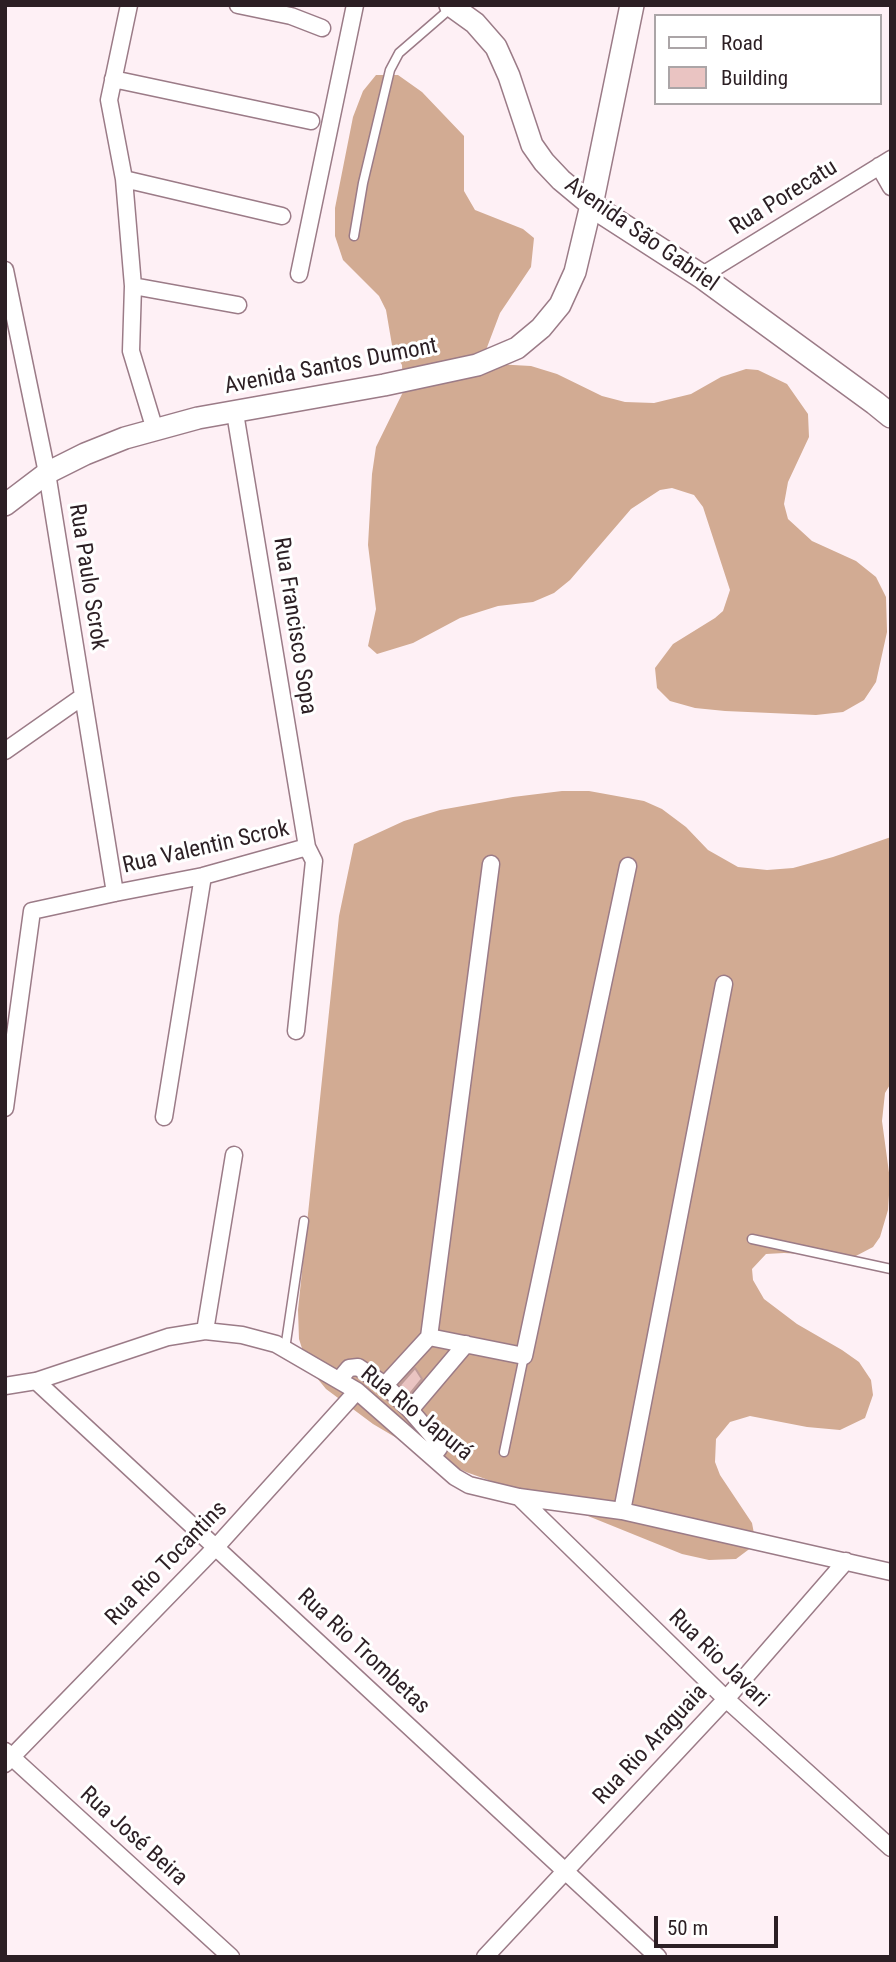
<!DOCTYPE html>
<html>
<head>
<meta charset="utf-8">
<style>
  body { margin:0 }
  #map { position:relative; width:896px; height:1962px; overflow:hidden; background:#fef0f5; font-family:"Roboto Condensed",sans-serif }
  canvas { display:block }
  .frame { position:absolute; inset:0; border:7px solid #2c1f24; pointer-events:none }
  .legend { position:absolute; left:654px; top:14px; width:228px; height:91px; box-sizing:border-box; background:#fff; border:2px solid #aba5a7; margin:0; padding:9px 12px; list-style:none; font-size:21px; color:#2c1f24 }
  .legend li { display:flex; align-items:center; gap:14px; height:35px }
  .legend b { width:35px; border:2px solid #aba5a7 }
  .scale { position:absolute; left:654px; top:1916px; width:124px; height:32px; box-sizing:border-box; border:4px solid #2c1f24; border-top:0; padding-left:9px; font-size:21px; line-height:24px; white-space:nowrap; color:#2c1f24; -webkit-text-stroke:5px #fff; paint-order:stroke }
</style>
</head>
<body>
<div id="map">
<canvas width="896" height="1962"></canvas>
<div class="frame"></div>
<ul class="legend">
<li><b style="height:9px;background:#fff"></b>Road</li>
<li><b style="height:19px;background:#eac4c2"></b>Building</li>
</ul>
<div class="scale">50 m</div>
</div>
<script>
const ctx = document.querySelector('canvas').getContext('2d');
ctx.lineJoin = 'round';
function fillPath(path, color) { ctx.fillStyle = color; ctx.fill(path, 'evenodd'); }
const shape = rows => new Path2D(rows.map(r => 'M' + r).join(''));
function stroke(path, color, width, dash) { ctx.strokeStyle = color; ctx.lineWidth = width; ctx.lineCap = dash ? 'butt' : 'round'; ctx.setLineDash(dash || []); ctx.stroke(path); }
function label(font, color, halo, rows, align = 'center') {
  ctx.font = font + ' "Roboto Condensed",sans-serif'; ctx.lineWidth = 6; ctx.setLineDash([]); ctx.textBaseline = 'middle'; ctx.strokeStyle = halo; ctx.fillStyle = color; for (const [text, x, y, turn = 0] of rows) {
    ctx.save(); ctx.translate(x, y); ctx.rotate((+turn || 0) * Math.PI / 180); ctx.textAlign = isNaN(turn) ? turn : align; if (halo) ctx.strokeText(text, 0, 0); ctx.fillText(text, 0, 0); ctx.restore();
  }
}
fillPath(shape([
  [376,75,398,75,422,92,464,136,464,191,475,210,523,229,534,238,531,267,500,313,486,350,495,364,531,366,557,374,602,396,625,402,654,403,691,394,721,377,746,369,758,370,787,384,808,414,809,437,788,482,784,504,788,519,812,541,856,561,876,577,886,597,887,632,876,682,864,700,843,712,816,715,725,711,695,708,670,701,657,688,655,668,673,644,715,618,723,611,730,590,703,507,694,495,672,488,660,490,631,509,570,580,554,593,533,602,498,606,460,618,413,643,377,654,368,646,376,609,368,545,372,474,376,447,403,392,402,365,393,351,386,310,379,296,343,260,335,236,335,208,353,117,363,91],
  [562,791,589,791,644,801,662,809,686,827,708,850,738,867,767,870,793,868,833,857,891,837,891,1083,885,1093,882,1121,890,1180,888,1210,880,1237,873,1247,854,1257,784,1253,766,1254,752,1269,753,1280,764,1299,797,1324,842,1350,859,1362,871,1380,873,1395,865,1418,840,1430,807,1427,750,1416,730,1422,716,1439,715,1462,720,1475,752,1523,756,1544,736,1559,709,1560,682,1554,588,1516,466,1472,405,1443,373,1424,326,1389,308,1367,299,1339,298,1310,339,916,354,844,404,821,440,810,513,797]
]), '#d2ab93');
const building = shape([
  [415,1368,422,1379,409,1395,400,1385,415,1368]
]);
fillPath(building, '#eac4c2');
stroke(building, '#bf9b98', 2);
const service = shape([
  [354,236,363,183,390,70,399,53,451,8],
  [752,1239,891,1269],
  [285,1349,304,1221],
  [504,1452,524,1356]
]);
const minor = shape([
  [129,5,109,100,124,179,133,286,131,351,155,430],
  [238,5,291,16,322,28],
  [113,79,311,121],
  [879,166,891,187],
  [124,179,282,216],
  [5,270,47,473,115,893],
  [299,274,355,5],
  [701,276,891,159],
  [133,286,238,305],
  [235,413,307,847,314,861,296,1031],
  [5,751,82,697],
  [491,864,429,1337,524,1356,628,866],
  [5,1108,32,911,115,893,203,876,307,847],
  [164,1117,203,876],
  [205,1331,234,1155],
  [339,1380,349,1368,358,1367,385,1385,429,1337],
  [36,1381,658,1957],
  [385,1385,410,1410],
  [5,1386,36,1381,168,1337,205,1331,242,1335,276,1344,357,1391,455,1477,469,1485,519,1497,622,1511,891,1572],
  [433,1456,439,1448,436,1440,410,1410,466,1344],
  [519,1497,726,1699,891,1848],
  [622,1511,724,984],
  [5,1751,231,1957],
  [5,1764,217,1546,357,1391],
  [485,1957,726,1699,846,1561]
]);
const tertiary = shape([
  [5,505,47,473,85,454,125,438,198,418,384,385,477,365,517,348,541,328,560,305,575,272,591,205,561,180,544,162,532,145,509,76,496,47,475,23,450,5]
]);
const secondary = shape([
  [632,5,591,205,701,276,875,403,891,416]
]);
stroke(service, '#9b7b87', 11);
stroke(minor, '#9b7b87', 19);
stroke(tertiary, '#9b7b87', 24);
stroke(secondary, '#9b7b87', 26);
stroke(service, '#fff', 8);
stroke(minor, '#fff', 16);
stroke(tertiary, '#fff', 21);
stroke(secondary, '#fff', 23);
label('23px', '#2c1f24', '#fff', [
  ["Rua Porecatu",784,198,-32],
  ["Avenida São Gabriel",641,235,35],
  ["Avenida Santos Dumont",331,367,-11],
  ["Rua Paulo Scrok",87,577,81],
  ["Rua Francisco Sopa",294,626,81],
  ["Rua Valentin Scrok",206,848,-13],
  ["Rua Rio Japurá",416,1414,39],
  ["Rua Rio Tocantins",167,1564,-46],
  ["Rua Rio Trombetas",363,1652,43],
  ["Rua Rio Javari",718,1659,44],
  ["Rua Rio Araguaia",651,1745,-47],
  ["Rua José Beira",133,1837,42]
]);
</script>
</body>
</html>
